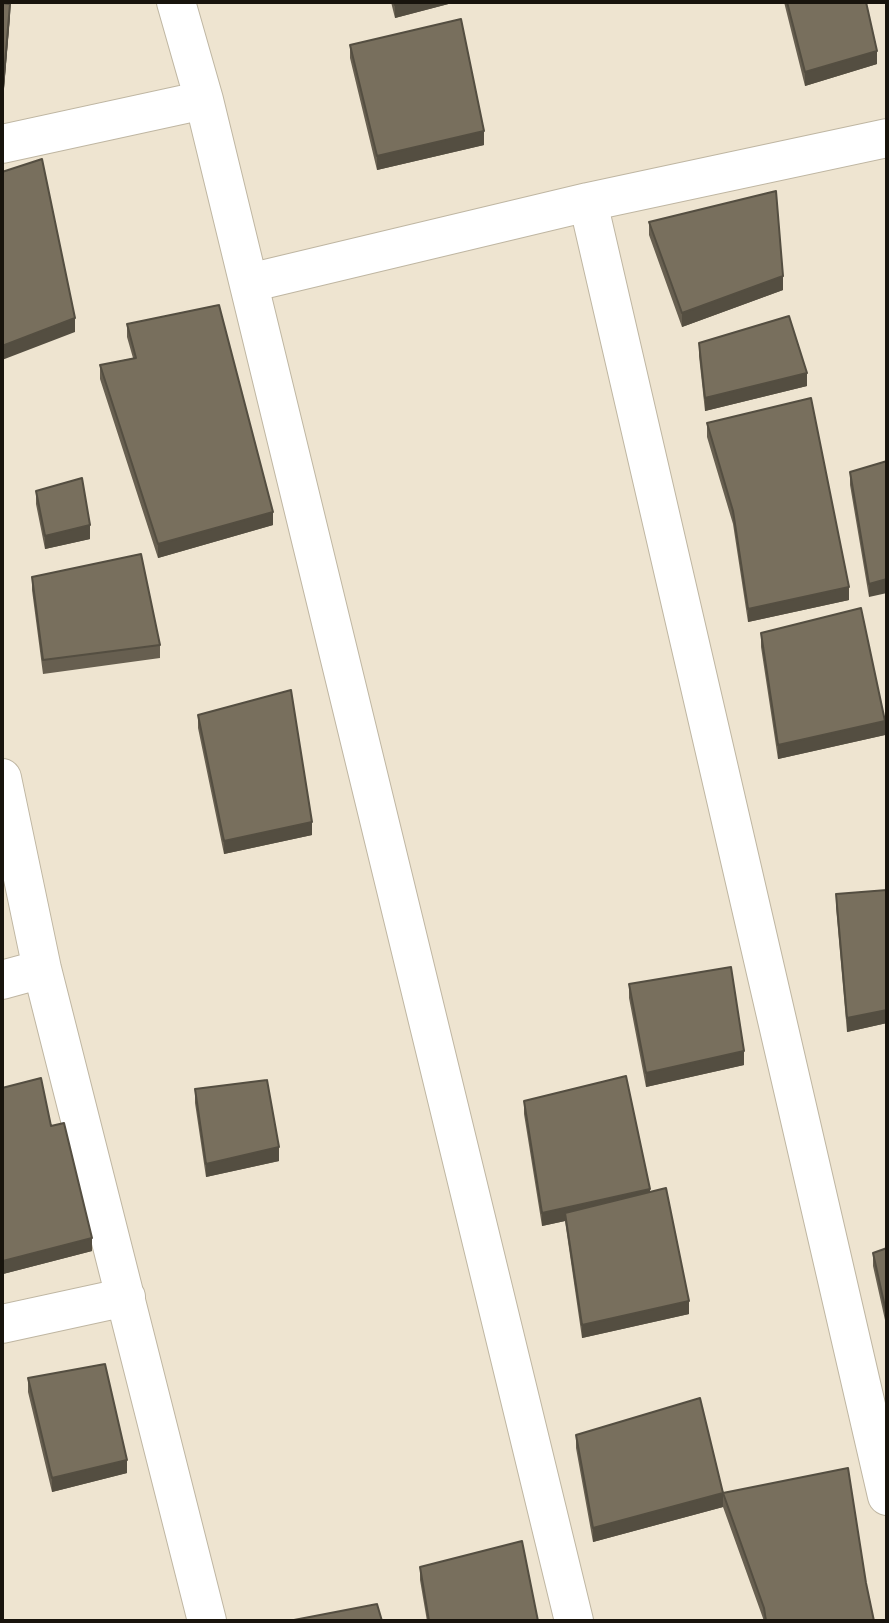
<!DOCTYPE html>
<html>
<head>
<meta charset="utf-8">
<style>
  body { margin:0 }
  #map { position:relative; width:889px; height:1623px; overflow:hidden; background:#eee4d0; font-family:"Zilla Slab",serif }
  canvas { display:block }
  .frame { position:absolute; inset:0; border:4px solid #18140d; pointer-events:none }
</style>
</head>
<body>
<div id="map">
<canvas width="889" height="1623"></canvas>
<div class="frame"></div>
</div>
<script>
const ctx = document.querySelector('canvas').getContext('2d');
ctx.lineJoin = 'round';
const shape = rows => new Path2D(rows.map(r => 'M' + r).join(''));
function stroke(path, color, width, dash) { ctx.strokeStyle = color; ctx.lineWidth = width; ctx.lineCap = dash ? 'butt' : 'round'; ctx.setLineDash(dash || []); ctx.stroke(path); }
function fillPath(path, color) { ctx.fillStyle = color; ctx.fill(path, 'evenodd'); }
const minor = shape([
  [176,2,204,100,574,1621],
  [2,144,204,100],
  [588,202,887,1496],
  [249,283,588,202,887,138],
  [2,778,42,969,207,1621],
  [2,980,42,969],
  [2,1324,126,1297]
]);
stroke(minor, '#bfb6a2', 40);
stroke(minor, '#fff', 38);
fillPath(shape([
  [2,2,11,2,2,113],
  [391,2,456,2,395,18],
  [784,2,866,2,877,64,805,86],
  [350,45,484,145,377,170,350,58],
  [649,222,783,290,682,327,649,235],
  [127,324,273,525,158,558,100,379,100,365,133,358,127,337],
  [699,343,807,386,705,411,699,356],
  [707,423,849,600,748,622,733,524,707,437],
  [887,461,869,597,850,485,850,472],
  [36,491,90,539,45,549,36,504],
  [32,577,160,645,160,658,43,674,32,590],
  [761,633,885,735,778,759,761,647],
  [198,715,312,835,224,854,198,728],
  [887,890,887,1023,847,1032,836,907,836,894],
  [629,984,744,1065,646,1087,629,998],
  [2,1088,51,1126,92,1251,3,1274,2,1268],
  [195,1089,279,1161,206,1177,195,1103],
  [524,1101,650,1192,689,1314,582,1338,565,1221,542,1226,524,1114],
  [887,1248,887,1329,873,1266,873,1253],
  [28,1378,127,1473,52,1492,28,1392],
  [576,1435,723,1493,866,1583,874,1621,764,1621,723,1507,593,1542,576,1448],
  [420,1567,538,1621,427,1621,420,1580]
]), '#675f50');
fillPath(shape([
  [10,2,10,17,2,113,2,99],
  [406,2,456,2,395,18,395,5],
  [877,51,877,64,805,86,805,72],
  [484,131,484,145,377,170,377,156],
  [783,276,783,290,682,327,682,313],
  [75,318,75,332,2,360,2,346],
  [807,373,807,386,705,411,705,398],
  [273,512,273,525,158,558,158,544],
  [90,525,90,539,45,549,45,536],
  [887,579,887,593,869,597,869,584],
  [849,587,849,600,748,622,748,609],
  [885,721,885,735,778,759,778,745],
  [312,822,312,835,224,854,224,841],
  [887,1010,887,1023,847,1032,847,1018],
  [744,1051,744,1065,646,1087,646,1073],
  [279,1147,279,1161,206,1177,206,1164],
  [650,1189,650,1202,565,1213,565,1221,542,1226,542,1213],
  [92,1238,92,1251,3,1274,3,1261],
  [689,1301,689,1314,582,1338,582,1325],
  [127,1460,127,1473,52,1492,52,1478],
  [723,1493,723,1507,593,1542,593,1528]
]), '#544e41');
const building = shape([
  [394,2,406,2,395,5,394,2],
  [787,2,866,2,877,51,805,72,787,2],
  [2,3,10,4,2,99,2,3],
  [461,19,484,131,377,156,350,45,461,19],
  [42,159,75,318,2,346,2,172,42,159],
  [776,191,783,276,682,313,649,222,776,191],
  [219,305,273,512,158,544,100,365,136,358,127,324,219,305],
  [789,316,807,373,705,398,699,343,789,316],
  [811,398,849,587,748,609,733,511,707,423,811,398],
  [887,461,887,579,869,584,850,472,887,461],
  [82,478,90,525,45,536,36,491,82,478],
  [141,554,160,645,43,660,32,577,141,554],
  [861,608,885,721,778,745,761,633,861,608],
  [291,690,312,822,224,841,198,715,291,690],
  [887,890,887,1010,847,1018,836,894,887,890],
  [731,967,744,1051,646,1073,629,984,731,967],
  [626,1076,650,1189,542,1213,524,1101,626,1076],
  [41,1078,51,1126,64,1123,92,1238,3,1261,2,1255,2,1088,41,1078],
  [267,1080,279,1147,206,1164,195,1089,267,1080],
  [666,1188,689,1301,582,1325,565,1213,666,1188],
  [887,1248,887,1316,873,1253,887,1248],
  [105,1364,127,1460,52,1478,28,1378,105,1364],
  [700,1398,723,1493,593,1528,576,1435,700,1398],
  [848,1468,866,1583,874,1621,766,1621,764,1608,723,1493,848,1468],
  [522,1541,538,1621,429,1621,420,1567,522,1541],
  [377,1604,382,1621,295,1621,294,1620,377,1604]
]);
fillPath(building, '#786f5d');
stroke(building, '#544e41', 2);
</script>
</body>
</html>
